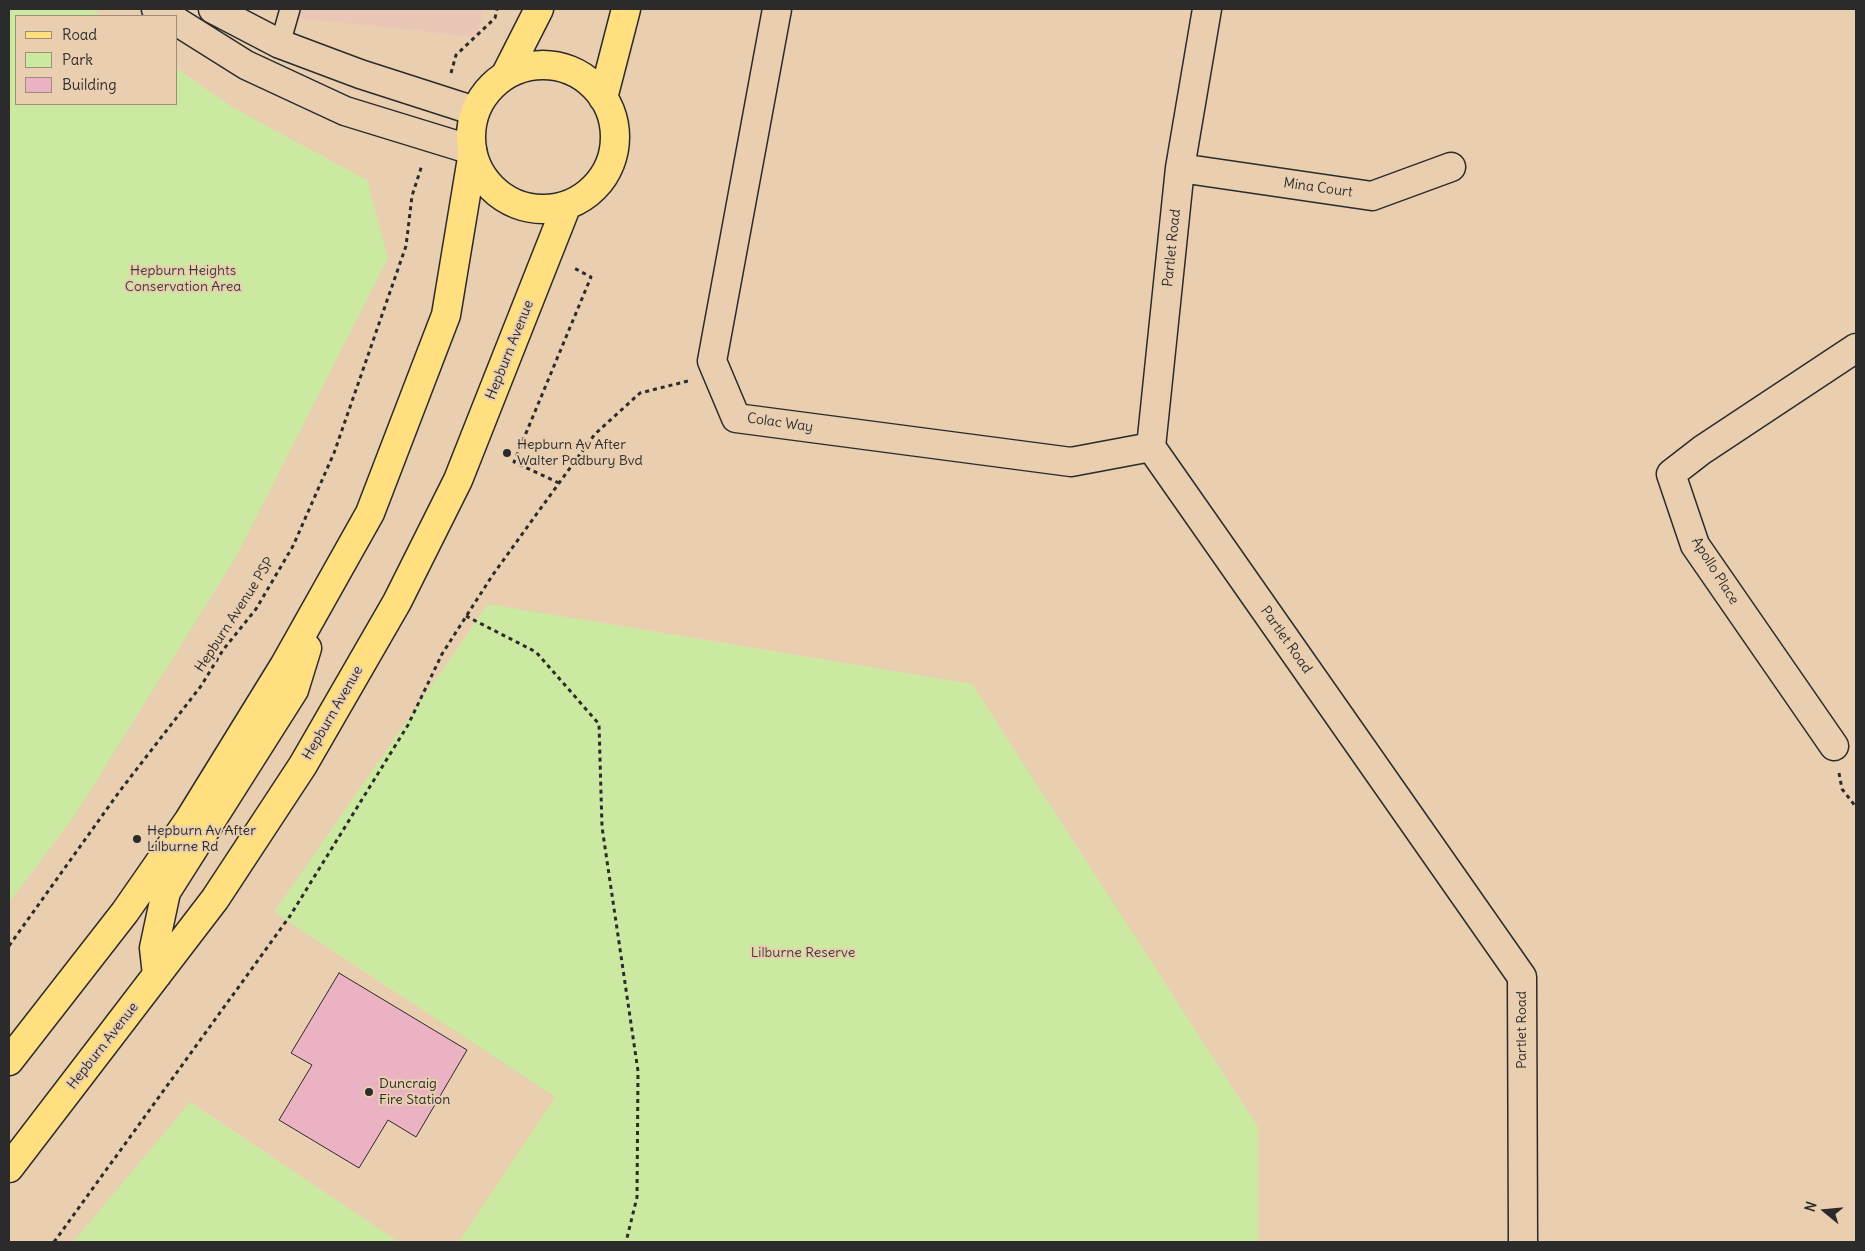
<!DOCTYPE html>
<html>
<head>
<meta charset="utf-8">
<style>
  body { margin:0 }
  #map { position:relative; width:1865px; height:1251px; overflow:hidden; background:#e9ceb0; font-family:Delius,sans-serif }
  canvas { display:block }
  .frame { position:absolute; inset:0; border:10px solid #2b2b2b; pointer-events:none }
  .legend { position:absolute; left:15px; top:15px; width:162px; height:90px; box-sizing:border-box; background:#e9ceb0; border:1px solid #9d8d7b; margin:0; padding:6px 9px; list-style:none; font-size:15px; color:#2b2b2b }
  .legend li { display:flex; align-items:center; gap:10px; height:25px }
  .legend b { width:25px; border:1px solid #9d8d7b }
  .north { position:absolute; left:1800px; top:1186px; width:50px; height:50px; -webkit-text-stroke:4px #e9ceb0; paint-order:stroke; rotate:287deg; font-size:14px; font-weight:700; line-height:20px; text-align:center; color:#2b2b2b }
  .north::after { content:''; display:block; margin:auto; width:18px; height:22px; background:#2b2b2b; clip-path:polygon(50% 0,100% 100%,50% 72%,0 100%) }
</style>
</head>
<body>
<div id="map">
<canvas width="1865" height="1251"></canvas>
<div class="frame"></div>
<ul class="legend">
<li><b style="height:6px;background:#ffdf80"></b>Road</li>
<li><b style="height:14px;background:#cbe9a0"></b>Park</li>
<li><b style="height:14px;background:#ebb2c4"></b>Building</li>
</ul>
<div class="north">N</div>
</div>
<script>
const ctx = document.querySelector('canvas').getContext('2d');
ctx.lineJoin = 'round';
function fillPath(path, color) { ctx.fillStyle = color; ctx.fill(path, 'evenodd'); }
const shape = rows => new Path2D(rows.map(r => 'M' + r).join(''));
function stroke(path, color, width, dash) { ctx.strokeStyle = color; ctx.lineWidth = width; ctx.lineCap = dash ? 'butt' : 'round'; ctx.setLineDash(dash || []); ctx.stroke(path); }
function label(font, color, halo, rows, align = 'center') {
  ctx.font = font + ' Delius,sans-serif'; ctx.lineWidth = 4; ctx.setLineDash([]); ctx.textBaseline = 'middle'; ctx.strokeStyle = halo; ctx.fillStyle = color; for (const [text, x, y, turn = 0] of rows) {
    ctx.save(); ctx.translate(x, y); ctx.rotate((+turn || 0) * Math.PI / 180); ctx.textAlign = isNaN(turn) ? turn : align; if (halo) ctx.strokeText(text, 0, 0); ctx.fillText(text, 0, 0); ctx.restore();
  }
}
fillPath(shape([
  [273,9,483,9,477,37,287,17]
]), '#eac6b6');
fillPath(shape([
  [9,9,91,9,102,16,16,16,16,104,176,104,176,68,232,107,367,180,388,258,236,557,75,815,9,903],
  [488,604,972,684,1258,1127,1258,1242,459,1242,555,1097,274,912],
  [190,1102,399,1242,73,1242]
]), '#cbe9a0');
const building = shape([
  [339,973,467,1050,416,1137,388,1120,359,1168,279,1120,312,1065,291,1053,339,973]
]);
fillPath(building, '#ebb2c4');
stroke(building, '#2b2b2b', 1);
const service = shape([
  [280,44,290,9]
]);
const minor = shape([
  [156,9,168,16],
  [213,9,280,44,360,74,475,111],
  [777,9,712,361,736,418,1071,462,1151,447],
  [1207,9,1180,168,1151,447,1522,977,1523,1242],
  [176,21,246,65,345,111,472,150],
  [1180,168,1372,196,1451,167],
  [1834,746,1695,545,1671,474,1702,450,1856,348]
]);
const primary = shape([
  '471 137a72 72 0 1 1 144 0a72 72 0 1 1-144 0Z',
  [506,74,539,9],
  [603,98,626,9],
  [157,975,154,948,166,892,294,690,307,648],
  [9,1061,125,912,189,820,284,666,370,513,446,315,472,158],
  [9,1168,215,899,303,765,397,602,458,480,566,207]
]);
stroke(service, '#2b2b2b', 22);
stroke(minor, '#2b2b2b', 31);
stroke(primary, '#2b2b2b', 31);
stroke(shape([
  [451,73,456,55,495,18,497,9],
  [559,483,514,462,591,277,574,268],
  [466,616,536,652,599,724,602,827,638,1071,637,1197,626,1242],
  [1839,773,1842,789,1856,807],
  [9,946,119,792,201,686,223,650,256,609,293,546,334,453,406,246,412,196,422,165],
  [54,1242,290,916,408,725,442,654,492,576,559,483,595,434,640,393,688,381]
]), '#2b2b2b', 3, [4, 4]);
stroke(service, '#e9ceb0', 19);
stroke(minor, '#e9ceb0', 28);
stroke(primary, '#ffdf80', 28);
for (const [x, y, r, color] of [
  [507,453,5,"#2b2b2b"],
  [137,839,5,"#2b2b2b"],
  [369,1092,5,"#2b2b2b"]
]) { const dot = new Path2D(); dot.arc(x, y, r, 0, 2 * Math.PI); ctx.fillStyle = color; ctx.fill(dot); stroke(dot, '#e9ceb0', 2); }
label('14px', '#2b2b2b', '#e9ceb0', [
  ["Mina Court",1318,188,8],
  ["Partlet Road",1172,248,-84],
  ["Hepburn Avenue",510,350,-68],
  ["Colac Way",780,423,8],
  ["Apollo Place",1715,571,58],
  ["Hepburn Avenue PSP",235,615,-57],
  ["Partlet Road",1286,640,55],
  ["Hepburn Avenue",333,713,-60],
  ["Partlet Road",1522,1030,-90],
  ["Hepburn Avenue",103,1046,-52]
]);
label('14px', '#3b3e37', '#e9ceb0', [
  ["Hepburn Heights",183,271],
  ["Conservation Area",183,287],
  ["Lilburne Reserve",803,953]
]);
label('14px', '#2b2b2b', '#e9ceb0', [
  ["Hepburn Av After",517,445],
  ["Walter Padbury Bvd",517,461],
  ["Hepburn Av After",147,831],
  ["Lilburne Rd",147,847],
  ["Duncraig",379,1084],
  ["Fire Station",379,1100]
], 'left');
</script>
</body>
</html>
